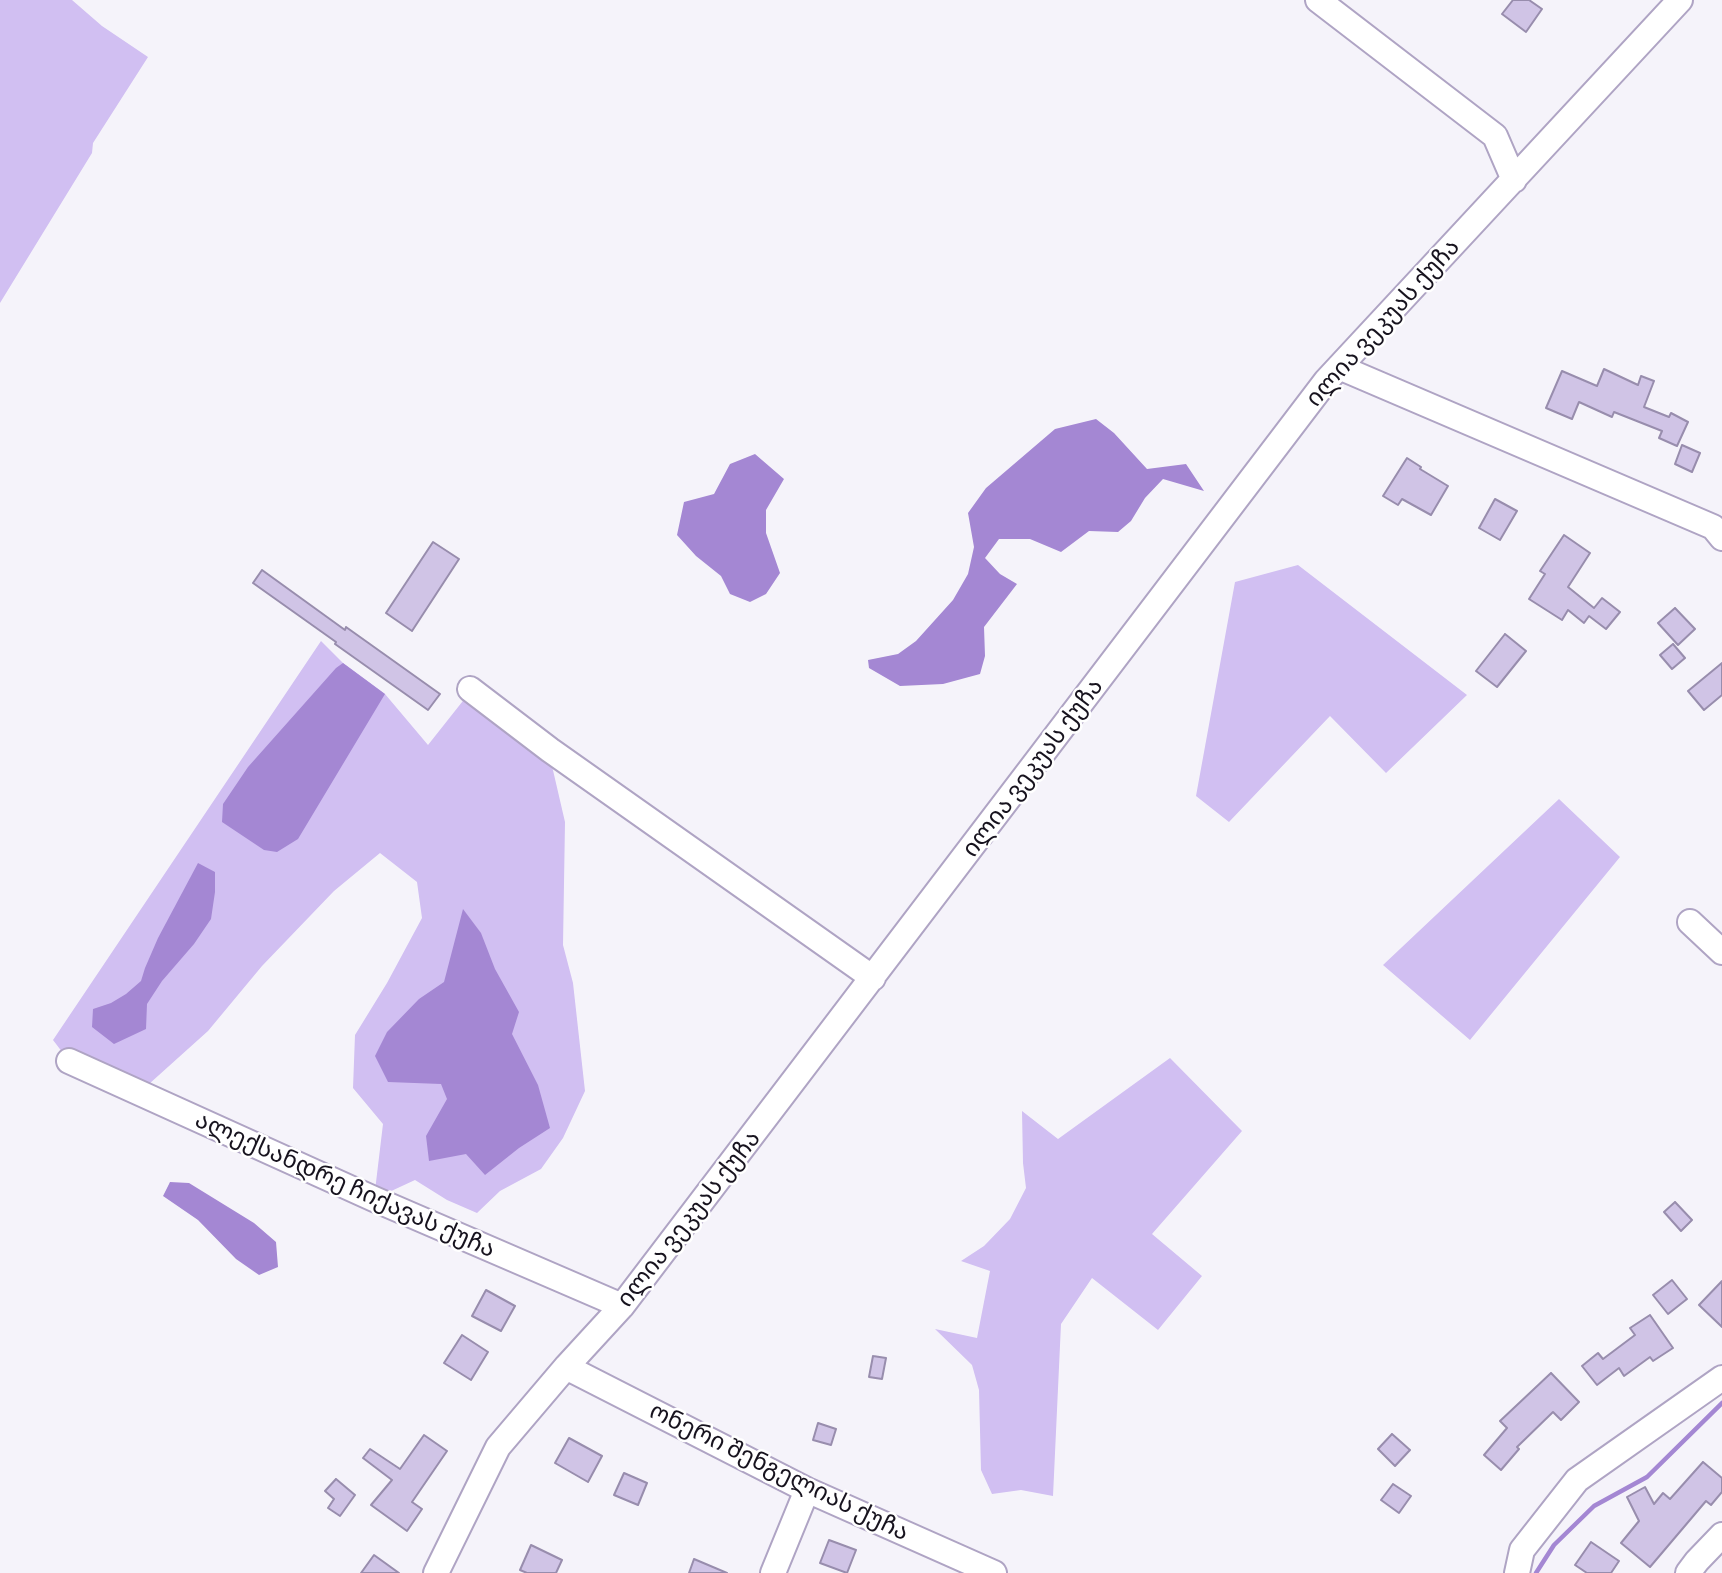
<!DOCTYPE html>
<html>
<head>
<meta charset="utf-8">
<style>
  body { margin:0 }
  canvas { display:block; background:#f5f3fa }
</style>
</head>
<body>
<canvas width="1722" height="1573"></canvas>
<script>
const ctx = document.querySelector('canvas').getContext('2d');
ctx.lineJoin = 'round';
function fillPath(path, color) { ctx.fillStyle = color; ctx.fill(path, 'evenodd'); }
const shape = rows => new Path2D(rows.map(r => 'M' + r).join(''));
function stroke(path, color, width, dash) { ctx.strokeStyle = color; ctx.lineWidth = width; ctx.lineCap = dash ? 'butt' : 'round'; ctx.setLineDash(dash || []); ctx.stroke(path); }
function label(font, color, halo, rows, align = 'center') {
  ctx.font = font + ' Literata,"Noto Sans Georgian",serif'; ctx.lineWidth = 5; ctx.setLineDash([]); ctx.textBaseline = 'middle'; ctx.strokeStyle = halo; ctx.fillStyle = color; for (const [text, x, y, turn = 0] of rows) {
    ctx.save(); ctx.translate(x, y); ctx.rotate((+turn || 0) * Math.PI / 180); ctx.textAlign = isNaN(turn) ? turn : align; if (halo) ctx.strokeText(text, 0, 0); ctx.fillText(text, 0, 0); ctx.restore();
  }
}
fillPath(shape([
  [0,0,72,0,102,26,148,57,93,143,92,153,0,303],
  [1298,565,1467,695,1386,773,1330,716,1229,822,1196,796,1235,582],
  [321,641,343,663,385,694,428,745,466,697,549,753,565,822,563,945,573,983,585,1091,563,1138,541,1169,500,1191,477,1213,447,1200,415,1180,374,1199,383,1124,353,1088,355,1035,387,983,422,918,417,882,380,853,334,891,262,966,208,1031,139,1093,69,1061,53,1040],
  [1559,799,1620,857,1470,1040,1383,965],
  [1170,1058,1242,1131,1152,1234,1202,1276,1158,1330,1092,1278,1061,1324,1053,1496,1021,1490,992,1494,981,1470,979,1390,972,1365,935,1329,977,1338,990,1271,961,1261,984,1246,1010,1219,1026,1188,1023,1163,1022,1111,1058,1139]
]), '#d1bff2');
fillPath(shape([
  [1096,419,1114,433,1147,469,1186,464,1204,491,1163,479,1145,498,1131,521,1118,532,1089,531,1061,552,1030,539,999,539,985,558,1000,574,1017,584,984,627,985,656,980,674,943,684,900,686,869,668,868,660,898,654,916,641,953,600,968,574,974,547,968,513,986,488,1055,429],
  [755,454,784,479,766,510,766,533,780,573,766,594,750,602,730,594,721,576,696,556,677,535,684,502,714,494,730,464],
  [343,663,385,694,298,839,277,852,264,850,222,822,223,804,248,767,336,668],
  [198,863,215,872,215,892,211,919,194,944,162,981,147,1004,146,1029,114,1044,92,1027,93,1009,111,1003,126,994,141,981,145,968,158,938],
  [463,909,481,933,495,969,519,1012,512,1034,538,1085,550,1128,519,1148,485,1175,466,1154,429,1161,426,1136,447,1099,441,1084,388,1082,375,1056,387,1032,419,999,444,982],
  [170,1182,189,1183,254,1223,276,1242,278,1267,259,1275,236,1259,198,1220,163,1196]
]), '#a487d3');
stroke(shape([
  [1536,1573,1554,1545,1594,1506,1647,1477,1722,1403]
]), '#a487d3', 4.5);
const building = shape([
  [1513,0,1529,0,1542,9,1526,32,1502,14,1513,0],
  [1604,369,1638,385,1641,376,1654,381,1644,407,1669,417,1671,413,1688,422,1677,446,1659,438,1662,431,1614,412,1612,417,1579,402,1572,419,1546,408,1562,371,1597,386,1604,369],
  [1682,445,1700,453,1692,472,1675,464,1682,445],
  [1407,458,1421,467,1420,469,1448,486,1431,515,1402,499,1398,505,1383,496,1407,458],
  [1495,499,1517,511,1500,540,1479,528,1495,499],
  [1564,535,1590,553,1568,587,1594,608,1602,598,1620,612,1606,629,1589,616,1584,623,1568,610,1562,620,1529,599,1545,574,1540,571,1564,535],
  [433,542,459,559,412,631,386,613,433,542],
  [262,570,345,630,346,627,440,694,428,710,335,644,336,642,253,583,262,570],
  [1675,608,1695,629,1678,645,1658,623,1675,608],
  [1505,634,1526,651,1497,687,1476,671,1505,634],
  [1673,644,1685,658,1672,669,1660,655,1673,644],
  [1722,663,1722,695,1704,710,1688,691,1722,663],
  [1675,1202,1692,1220,1681,1231,1664,1212,1675,1202],
  [1672,1280,1687,1299,1668,1314,1653,1295,1672,1280],
  [1722,1281,1722,1327,1699,1305,1722,1281],
  [486,1290,515,1306,501,1331,472,1316,486,1290],
  [1650,1315,1673,1348,1653,1361,1650,1357,1624,1376,1619,1368,1597,1385,1582,1366,1598,1353,1603,1359,1635,1335,1630,1328,1650,1315],
  [462,1335,488,1352,471,1380,444,1363,462,1335],
  [873,1356,886,1358,882,1379,869,1377,873,1356],
  [1551,1373,1579,1402,1561,1420,1553,1412,1517,1447,1519,1449,1501,1470,1484,1455,1507,1428,1500,1421,1551,1373],
  [818,1423,836,1429,831,1445,813,1440,818,1423],
  [1392,1434,1410,1450,1395,1466,1378,1449,1392,1434],
  [424,1435,447,1451,412,1502,422,1509,407,1531,371,1505,392,1480,363,1458,370,1449,400,1469,424,1435],
  [569,1438,602,1456,588,1482,555,1463,569,1438],
  [1703,1462,1722,1478,1722,1492,1711,1505,1706,1501,1650,1567,1621,1543,1639,1521,1627,1497,1645,1487,1654,1504,1663,1493,1670,1499,1703,1462],
  [624,1473,647,1483,638,1505,614,1495,624,1473],
  [336,1479,355,1495,340,1516,328,1508,334,1499,325,1491,336,1479],
  [1393,1484,1411,1496,1399,1513,1381,1500,1393,1484],
  [829,1540,856,1550,847,1573,820,1563,829,1540],
  [1591,1542,1619,1561,1611,1573,1587,1573,1575,1565,1591,1542],
  [531,1545,562,1560,556,1573,527,1573,520,1570,531,1545],
  [374,1555,399,1573,361,1573,374,1555],
  [694,1559,727,1573,689,1573,694,1559]
]);
fillPath(building, '#d0c4e6');
stroke(building, '#988dad', 2);
const minor = shape([
  [1318,0,1495,136,1514,180],
  [1339,367,1713,527,1722,538],
  [470,689,550,750,873,978],
  [1690,922,1722,952],
  [69,1061,374,1199,622,1306],
  [566,1367,807,1490,994,1573],
  [436,1573,498,1447,566,1367,622,1306,1326,381,1680,0],
  [773,1573,807,1490],
  [1517,1573,1522,1550,1577,1480,1722,1378],
  [1688,1573,1697,1561,1722,1535]
]);
stroke(minor, '#afa4c4', 28);
stroke(minor, '#fff', 24);
label('24px', '#17131e', '#fff', [
  ["ილია ვეკუას ქუჩა",1383,323,-48],
  ["ილია ვეკუას ქუჩა",1033,768,-53],
  ["ალექსანდრე ჩიქავას ქუჩა",345,1185,24],
  ["ილია ვეკუას ქუჩა",689,1219,-52],
  ["ონერი შენგელიას ქუჩა",779,1472,26]
]);
</script>
</body>
</html>
